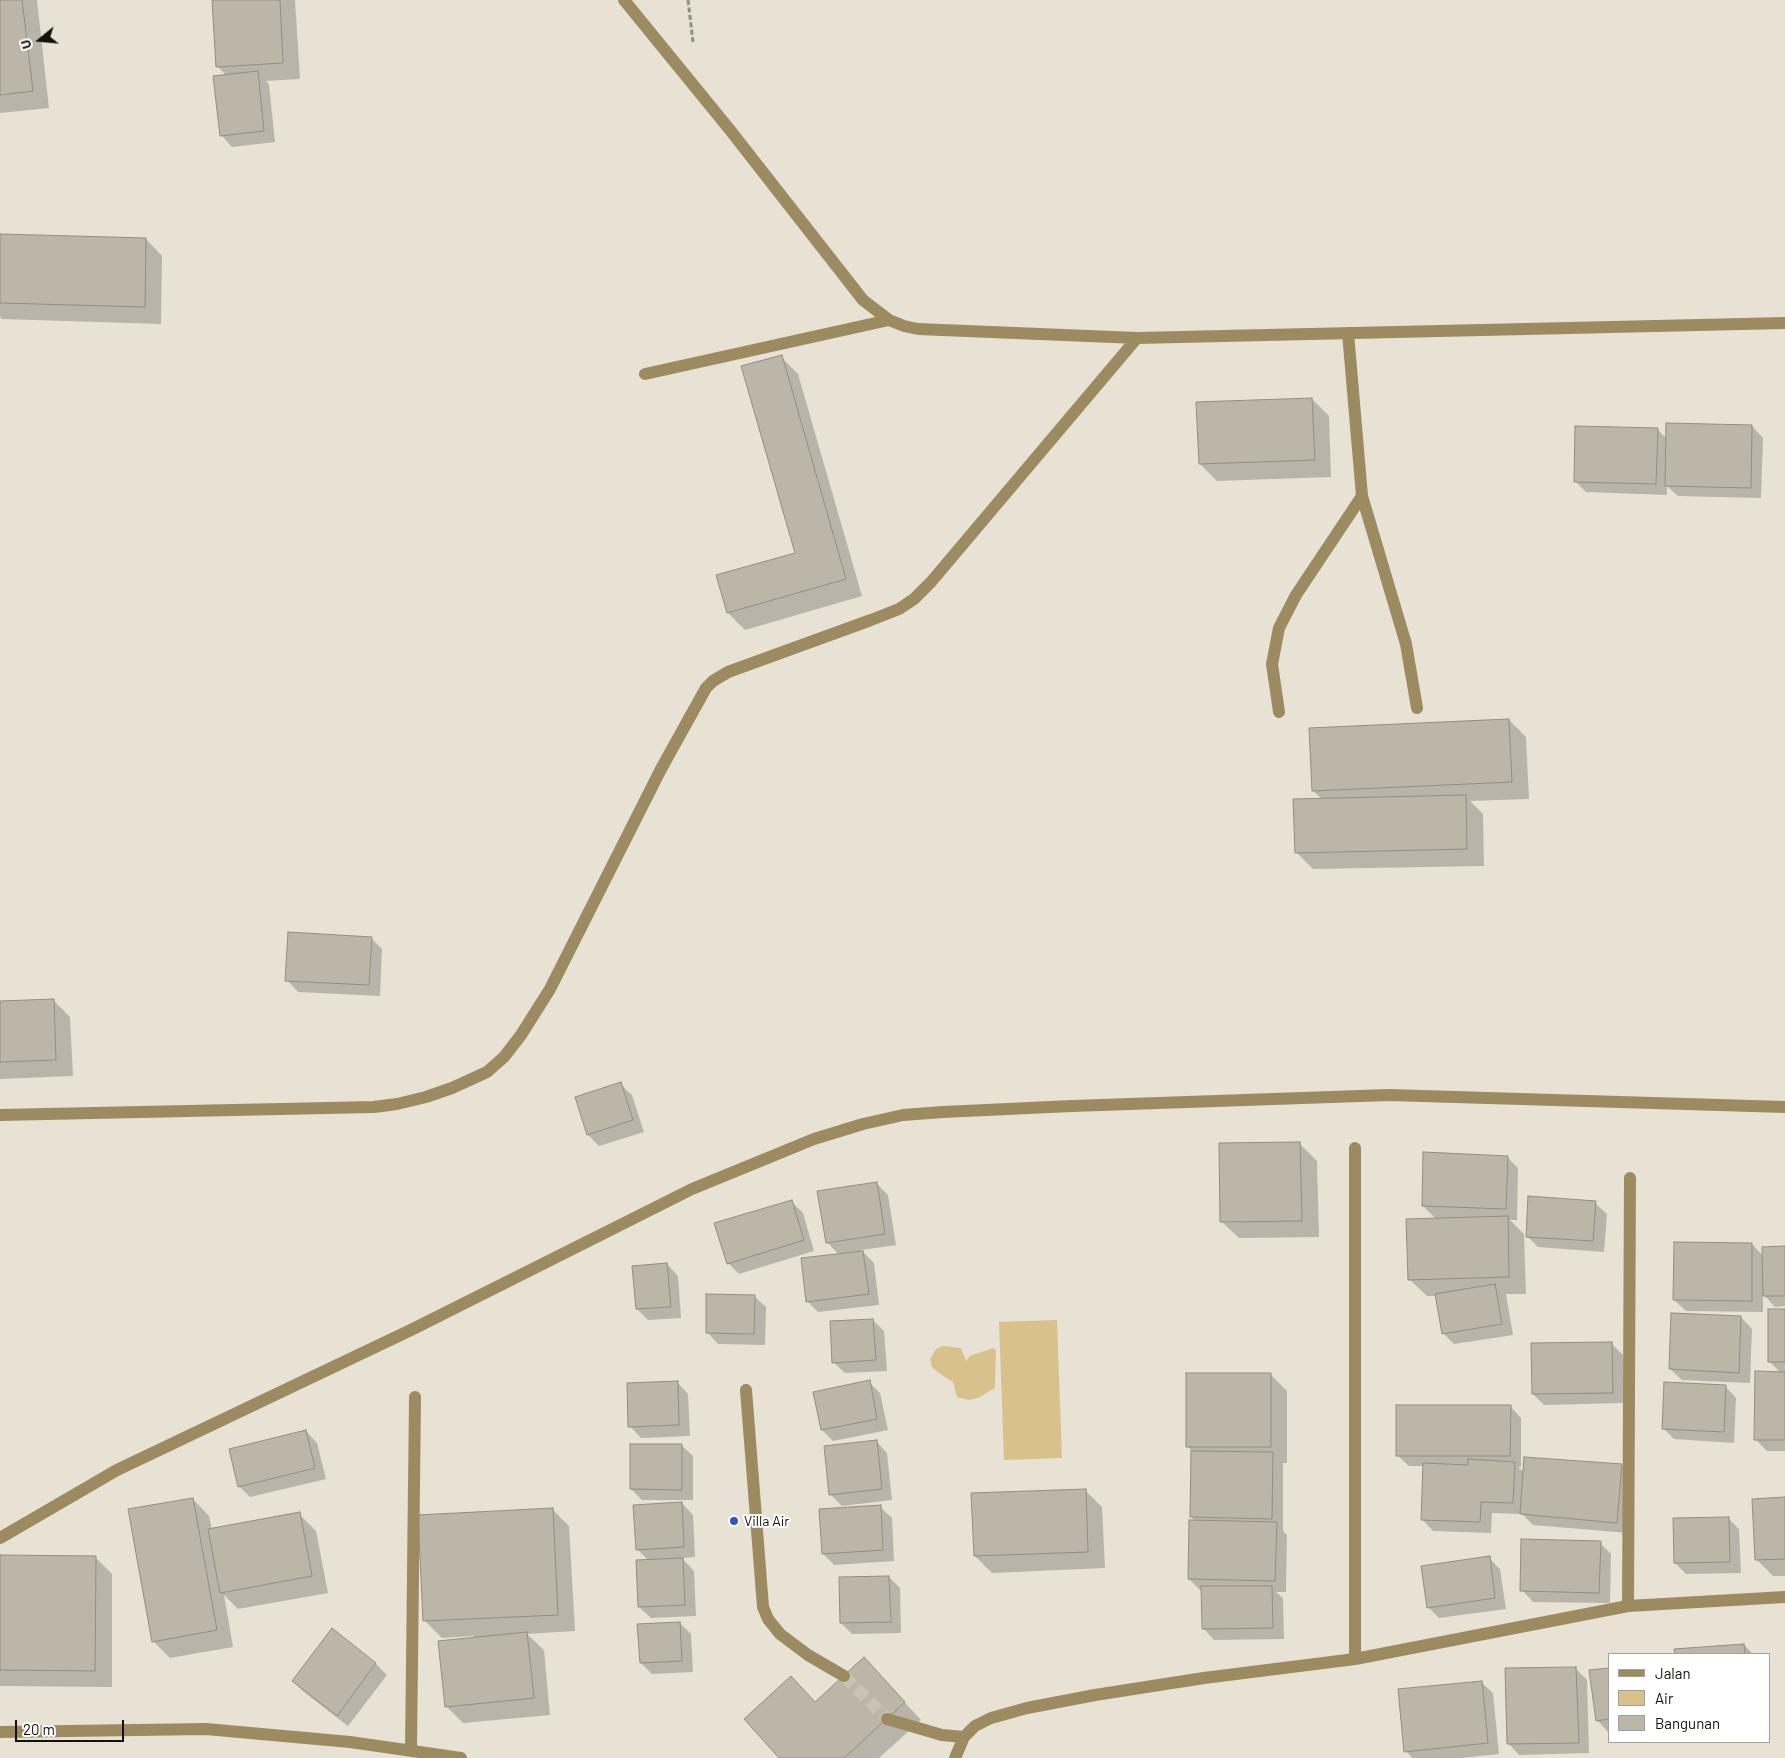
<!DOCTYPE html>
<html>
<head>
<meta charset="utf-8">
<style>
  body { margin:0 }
  #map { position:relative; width:1785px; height:1758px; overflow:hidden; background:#e8e2d4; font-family:Barlow,sans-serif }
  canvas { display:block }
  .legend { position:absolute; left:1608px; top:1653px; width:162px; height:90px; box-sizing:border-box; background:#fff; border:1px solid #a1a09e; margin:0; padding:6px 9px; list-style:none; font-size:15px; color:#13110c }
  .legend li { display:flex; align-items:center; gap:10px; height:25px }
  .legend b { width:25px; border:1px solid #a1a09e }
  .north { position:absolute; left:15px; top:15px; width:50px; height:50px; -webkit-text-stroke:4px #fff; paint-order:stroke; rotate:253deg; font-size:14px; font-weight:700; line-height:20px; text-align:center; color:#13110c }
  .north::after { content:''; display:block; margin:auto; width:18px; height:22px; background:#13110c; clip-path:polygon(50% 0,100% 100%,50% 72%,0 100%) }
  .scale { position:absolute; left:15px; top:1720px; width:109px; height:22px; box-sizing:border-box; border:2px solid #13110c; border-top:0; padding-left:6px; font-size:15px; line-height:18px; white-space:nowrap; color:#13110c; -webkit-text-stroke:4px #fff; paint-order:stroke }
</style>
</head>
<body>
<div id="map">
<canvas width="1785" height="1758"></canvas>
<ul class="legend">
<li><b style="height:6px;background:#9c8b61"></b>Jalan</li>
<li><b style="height:14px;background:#d8c18a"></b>Air</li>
<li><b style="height:14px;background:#bcb6a8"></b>Bangunan</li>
</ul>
<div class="north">U</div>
<div class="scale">20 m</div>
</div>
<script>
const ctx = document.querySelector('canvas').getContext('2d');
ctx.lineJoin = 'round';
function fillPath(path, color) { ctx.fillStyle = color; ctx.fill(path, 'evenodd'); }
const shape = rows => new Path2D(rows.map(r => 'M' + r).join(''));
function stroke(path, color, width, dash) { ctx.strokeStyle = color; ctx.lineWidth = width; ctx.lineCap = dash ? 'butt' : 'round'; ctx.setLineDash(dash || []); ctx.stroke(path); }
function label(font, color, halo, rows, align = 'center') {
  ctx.font = font + ' Barlow,sans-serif'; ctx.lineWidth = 4; ctx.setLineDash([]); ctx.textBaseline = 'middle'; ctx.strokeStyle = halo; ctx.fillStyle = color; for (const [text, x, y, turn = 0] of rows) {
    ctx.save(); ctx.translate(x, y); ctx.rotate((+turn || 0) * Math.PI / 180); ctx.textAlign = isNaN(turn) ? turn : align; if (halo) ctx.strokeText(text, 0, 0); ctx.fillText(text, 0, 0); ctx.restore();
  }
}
fillPath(shape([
  [1057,1320,1062,1458,1004,1460,999,1322],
  [943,1346,961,1348,966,1361,970,1356,993,1348,996,1350,995,1388,978,1398,969,1400,957,1397,953,1382,940,1374,932,1367,930,1359,936,1349]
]), '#d8c18a');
fillPath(shape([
  [0,0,37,0,49,108,0,113],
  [213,0,295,0,300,79,266,81,269,84,275,142,232,147,221,135,227,76,217,66],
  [0,235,146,239,162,256,161,324,2,319,0,317],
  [781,357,798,374,862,596,745,630,728,613,718,576,796,554],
  [1312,399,1329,416,1331,477,1217,481,1200,464],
  [1752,426,1763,438,1761,498,1678,496,1667,486,1667,495,1586,492,1575,481,1657,429,1667,439],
  [1509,720,1526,737,1529,799,1470,801,1483,814,1484,866,1313,869,1296,852,1323,800,1313,791],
  [371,938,382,949,380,996,298,992,287,980],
  [53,1000,70,1017,73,1076,0,1079,0,1002],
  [620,1084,632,1095,644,1132,599,1146,588,1135],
  [1300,1144,1317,1161,1319,1237,1239,1238,1222,1222],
  [1507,1157,1518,1168,1517,1220,1510,1220,1524,1234,1526,1294,1506,1294,1513,1335,1454,1344,1443,1333,1436,1296,1427,1296,1410,1280,1436,1219,1423,1206],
  [876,1183,888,1195,896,1245,861,1250,874,1263,879,1305,818,1312,807,1301,839,1255,827,1242],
  [791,1201,803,1213,814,1251,739,1274,728,1263],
  [1595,1203,1607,1214,1604,1252,1538,1247,1527,1236],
  [1752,1244,1763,1256,1785,1247,1785,1306,1775,1307,1763,1294,1763,1312,1686,1311,1674,1300],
  [667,1264,678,1276,681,1318,648,1320,637,1309],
  [754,1296,766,1307,765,1345,718,1344,707,1332],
  [1785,1311,1785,1451,1767,1451,1755,1439,1781,1373,1769,1361],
  [1673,1314,1741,1317,1752,1329,1750,1383,1682,1380,1670,1369],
  [873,1320,884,1331,887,1371,845,1373,833,1362],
  [1611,1343,1623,1355,1624,1403,1544,1405,1533,1394],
  [1270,1374,1287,1391,1287,1463,1283,1463,1283,1531,1287,1535,1286,1592,1276,1592,1283,1598,1284,1639,1214,1640,1203,1628,1203,1590,1200,1590,1189,1579,1196,1522,1191,1517,1192,1451,1188,1447],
  [677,1382,688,1394,690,1436,641,1438,630,1426],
  [869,1382,880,1393,888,1430,833,1441,822,1430],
  [1725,1386,1736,1398,1734,1443,1674,1439,1663,1428],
  [1510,1406,1521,1418,1521,1467,1518,1467,1525,1473,1621,1465,1632,1476,1628,1533,1533,1525,1522,1514,1492,1513,1491,1533,1433,1531,1422,1519,1424,1466,1409,1466,1397,1455],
  [306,1431,317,1443,326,1479,250,1497,239,1486],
  [876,1441,887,1453,892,1500,842,1506,831,1495],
  [681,1445,693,1456,693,1500,642,1500,631,1489],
  [1085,1490,1102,1507,1105,1568,992,1573,975,1556],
  [1785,1498,1785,1576,1773,1576,1756,1559],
  [193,1499,209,1516,212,1530,299,1514,316,1531,328,1593,238,1609,224,1595,233,1647,170,1658,153,1641],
  [682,1503,693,1515,695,1557,682,1558,694,1571,696,1616,651,1618,639,1607,649,1561,637,1549],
  [880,1507,892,1518,894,1561,834,1565,823,1554],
  [552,1509,569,1526,575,1631,527,1634,544,1650,550,1715,463,1723,446,1706,474,1636,442,1638,425,1621],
  [1728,1518,1739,1529,1741,1573,1686,1574,1675,1563],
  [1600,1543,1611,1554,1610,1603,1533,1602,1522,1590],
  [0,1556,95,1557,112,1574,112,1687,0,1686],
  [1489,1558,1500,1569,1506,1609,1439,1618,1428,1607],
  [889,1577,900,1588,901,1633,852,1634,841,1623],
  [680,1623,691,1634,693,1672,652,1674,641,1663],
  [332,1630,376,1664,387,1675,348,1726,304,1692,293,1681],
  [1744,1645,1753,1654,1676,1654,1676,1650],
  [864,1659,921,1720,879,1758,781,1758,816,1703],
  [1576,1669,1587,1680,1589,1753,1519,1755,1508,1743],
  [1609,1669,1609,1732,1608,1732,1597,1720],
  [1481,1682,1493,1693,1499,1754,1461,1758,1412,1758,1406,1751]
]), '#0003');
const building = shape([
  [0,0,22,0,33,91,0,95,0,0],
  [212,0,280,0,283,63,216,67,212,0],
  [258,71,264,131,220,136,213,76,258,71],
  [0,234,146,238,145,307,0,303,0,234],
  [782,355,846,579,727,613,716,575,795,553,741,366,782,355],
  [1312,398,1315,460,1199,464,1196,402,1312,398],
  [1666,423,1752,425,1751,488,1665,486,1666,423],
  [1575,426,1658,428,1656,484,1574,482,1575,426],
  [1509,719,1512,782,1312,791,1309,728,1509,719],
  [1466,795,1467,849,1295,853,1293,799,1466,795],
  [288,932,372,937,369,985,285,981,288,932],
  [54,999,56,1060,0,1062,0,1001,54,999],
  [621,1082,633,1120,587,1135,575,1097,621,1082],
  [1300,1142,1302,1221,1220,1222,1219,1143,1300,1142],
  [1423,1152,1508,1156,1506,1209,1422,1206,1423,1152],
  [877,1182,885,1234,826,1243,817,1191,877,1182],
  [1528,1196,1596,1201,1593,1241,1526,1237,1528,1196],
  [792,1200,804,1240,727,1264,714,1223,792,1200],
  [1508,1216,1509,1277,1408,1280,1406,1219,1508,1216],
  [1674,1242,1752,1243,1752,1301,1673,1300,1674,1242],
  [1785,1246,1785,1296,1763,1296,1762,1247,1785,1246],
  [863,1251,869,1294,806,1302,801,1258,863,1251],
  [667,1263,671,1307,636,1309,632,1266,667,1263],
  [1495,1284,1502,1324,1442,1334,1435,1294,1495,1284],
  [706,1294,755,1295,754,1334,706,1333,706,1294],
  [1768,1309,1785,1309,1785,1362,1768,1362,1768,1309],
  [1671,1313,1741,1316,1739,1373,1669,1369,1671,1313],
  [873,1319,876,1360,832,1363,830,1321,873,1319],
  [1612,1342,1613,1393,1532,1394,1531,1343,1612,1342],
  [1755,1371,1785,1372,1785,1440,1754,1440,1755,1371],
  [1186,1373,1271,1373,1271,1447,1186,1447,1186,1373],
  [870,1380,877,1419,821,1430,813,1392,870,1380],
  [678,1381,679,1425,628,1427,627,1383,678,1381],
  [1664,1382,1726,1385,1724,1432,1662,1429,1664,1382],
  [1396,1405,1511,1405,1510,1456,1396,1456,1396,1405],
  [306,1430,315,1468,238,1487,229,1449,306,1430],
  [877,1440,882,1489,829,1495,824,1446,877,1440],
  [630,1444,682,1444,682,1490,630,1489,630,1444],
  [1191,1451,1273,1452,1272,1519,1190,1517,1191,1451],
  [1524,1457,1622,1464,1617,1523,1520,1514,1524,1457],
  [1468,1459,1515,1462,1513,1503,1481,1502,1480,1522,1421,1520,1423,1463,1468,1465,1468,1459],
  [1086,1489,1088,1552,974,1556,971,1493,1086,1489],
  [1785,1497,1785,1559,1755,1560,1752,1499,1785,1497],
  [193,1498,217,1630,152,1642,128,1509,193,1498],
  [682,1502,684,1547,636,1550,633,1505,682,1502],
  [881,1505,883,1550,822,1554,819,1509,881,1505],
  [553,1508,558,1615,423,1621,418,1515,553,1508],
  [300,1512,312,1576,220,1593,208,1529,300,1512],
  [1729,1517,1730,1562,1674,1563,1673,1518,1729,1517],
  [1189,1520,1277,1522,1275,1581,1188,1579,1189,1520],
  [1521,1539,1601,1541,1599,1593,1520,1591,1521,1539],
  [0,1555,96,1556,95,1671,0,1670,0,1555],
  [1490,1556,1495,1598,1427,1608,1421,1566,1490,1556],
  [683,1558,685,1605,638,1607,636,1560,683,1558],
  [889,1576,891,1622,840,1623,839,1577,889,1576],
  [1201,1586,1272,1586,1273,1628,1202,1629,1201,1586],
  [680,1622,682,1661,640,1663,637,1624,680,1622],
  [332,1628,376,1663,337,1716,292,1681,332,1628],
  [527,1632,534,1698,445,1707,438,1641,527,1632],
  [1744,1644,1745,1654,1675,1654,1674,1649,1744,1644],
  [864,1657,905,1702,844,1758,779,1758,744,1719,791,1676,815,1702,864,1657],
  [1576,1667,1579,1743,1507,1744,1505,1668,1576,1667],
  [1609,1668,1609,1719,1596,1721,1589,1670,1609,1668],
  [1482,1681,1488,1743,1404,1752,1398,1689,1482,1681]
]);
fillPath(building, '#bcb6a8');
stroke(building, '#928d7f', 1);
stroke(shape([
  [844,1676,887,1719]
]), '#c8c3b6', 12, [12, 6]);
stroke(shape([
  [688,0,693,42]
]), '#938f84', 3, [5, 2.5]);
stroke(shape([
  [624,0,730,130,863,300,889,320,904,326,918,329,1137,338,1785,323],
  [1348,333,1362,496,1406,644,1417,708],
  [645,374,889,320],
  [1279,712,1272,664,1279,628,1296,595,1362,496],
  [0,1115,374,1107,397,1104,426,1097,452,1088,487,1072,504,1057,521,1035,550,989,661,769,706,688,713,681,728,672,871,620,899,609,914,599,931,582,1137,338],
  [0,1538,117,1470,413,1329,692,1189,814,1139,863,1124,903,1115,943,1112,1072,1106,1389,1095,1785,1107]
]), '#9c8b61', 12);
stroke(shape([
  [746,1390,763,1607,768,1619,780,1634,808,1655,844,1676],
  [1628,1606,1630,1178],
  [1355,1659,1355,1148],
  [887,1719,942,1735,964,1737],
  [0,1732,206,1729,350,1742,461,1758],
  [411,1751,415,1397],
  [955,1758,964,1737,975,1726,991,1718,1027,1708,1095,1695,1204,1678,1355,1659,1628,1606,1785,1597]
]), '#9c8b61', 12);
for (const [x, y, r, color] of [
  [734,1521,5,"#3654c5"]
]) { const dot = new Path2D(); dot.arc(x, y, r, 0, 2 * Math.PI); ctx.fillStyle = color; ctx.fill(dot); stroke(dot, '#fff', 2); }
label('14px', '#13110c', '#fff', [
  ["Villa Air",744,1521]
], 'left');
</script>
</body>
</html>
